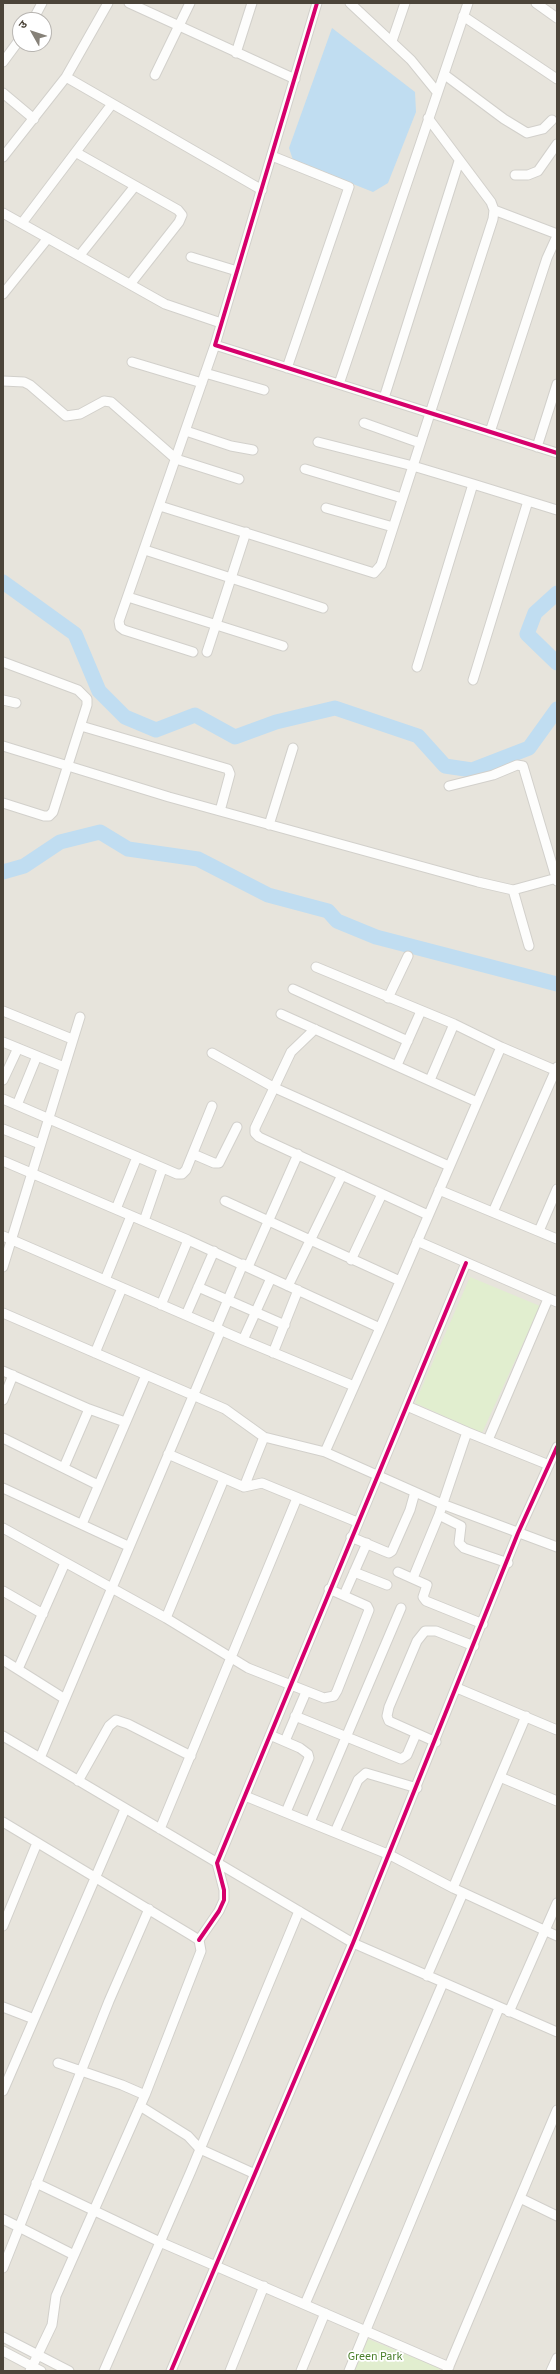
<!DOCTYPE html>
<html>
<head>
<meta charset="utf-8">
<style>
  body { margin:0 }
  #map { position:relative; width:560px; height:2374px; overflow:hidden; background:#f4f2ee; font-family:"Source Sans 3","Noto Sans Devanagari",sans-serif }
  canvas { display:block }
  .frame { position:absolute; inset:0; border:4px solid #4b4439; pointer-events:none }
  .north { position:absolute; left:12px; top:12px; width:40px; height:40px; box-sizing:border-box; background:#fff; border:1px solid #b7b4b0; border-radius:50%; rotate:309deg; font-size:11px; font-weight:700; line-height:16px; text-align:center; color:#4b4439 }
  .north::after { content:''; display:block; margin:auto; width:14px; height:18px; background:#868178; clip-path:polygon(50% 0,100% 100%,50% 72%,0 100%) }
</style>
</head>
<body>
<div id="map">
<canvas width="560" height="2374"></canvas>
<div class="frame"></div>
<div class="north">उ</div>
</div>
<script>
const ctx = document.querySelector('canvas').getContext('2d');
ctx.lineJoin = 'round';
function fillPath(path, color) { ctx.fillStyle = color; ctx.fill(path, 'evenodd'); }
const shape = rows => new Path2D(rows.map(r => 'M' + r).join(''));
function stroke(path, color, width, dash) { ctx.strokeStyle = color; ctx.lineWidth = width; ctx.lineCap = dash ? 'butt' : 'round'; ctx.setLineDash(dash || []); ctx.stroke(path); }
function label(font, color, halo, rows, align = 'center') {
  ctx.font = font + ' "Source Sans 3",sans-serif'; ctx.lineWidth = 3.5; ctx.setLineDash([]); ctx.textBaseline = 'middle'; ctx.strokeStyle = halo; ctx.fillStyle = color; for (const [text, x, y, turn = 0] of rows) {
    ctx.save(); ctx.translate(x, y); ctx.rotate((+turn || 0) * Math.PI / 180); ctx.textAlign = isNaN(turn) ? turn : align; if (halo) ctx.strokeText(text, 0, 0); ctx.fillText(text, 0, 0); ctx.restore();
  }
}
fillPath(shape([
  [3,3,557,3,557,2371,3,2371],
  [20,20,44,20,44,44,20,44]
]), '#e7e4dc');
fillPath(shape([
  [470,1277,540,1306,482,1433,415,1403],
  [368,2339,440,2368,439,2371,354,2371]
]), '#e1eecf');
fillPath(shape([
  [332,28,415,92,416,112,388,183,373,192,293,160,289,148]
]), '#c0ddf1');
stroke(shape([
  [3,582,75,634,99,691,125,717,156,730,195,715,235,737,276,722,335,708,418,736,445,766,472,770,529,748,557,709],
  [557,593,535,613,527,634,557,663],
  [3,872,24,866,60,842,100,832,128,849,198,859,268,895,328,911,337,921,376,937,557,984]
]), '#c0ddf1', 15);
const minor = shape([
  [129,3,295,79],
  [317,3,215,345,557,453],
  [350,3,411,60,437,92],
  [536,3,557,18],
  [463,16,557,79],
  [33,20,42,3],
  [392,41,405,3],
  [236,53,252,3],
  [3,62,20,39],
  [155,75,190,3],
  [445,75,504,119,527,133,543,129,552,120],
  [66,77,262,190],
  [3,93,34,119],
  [428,118,491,202,494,210,493,219,413,466,473,484],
  [77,153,178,210,182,215,179,222,131,283],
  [272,156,349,187,287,368],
  [3,157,66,77,108,3],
  [515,175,528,175,538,171,557,144],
  [494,210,557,234],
  [3,213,165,304,221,323],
  [22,223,112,104],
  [80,255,135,186],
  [191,257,237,271],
  [3,294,48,238],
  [132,362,202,383],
  [205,373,264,390],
  [3,381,24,382,30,385,66,416,80,414,104,401,111,402,176,459,239,479],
  [339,384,468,3],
  [384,398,459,161],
  [364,423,420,443],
  [186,431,231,446,253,450],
  [490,432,547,258,557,236],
  [537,447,557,384],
  [305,469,402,498],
  [160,506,374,573,381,565,413,466,318,442],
  [326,508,393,527],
  [145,550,323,608],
  [128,597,283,646],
  [193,652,124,630,120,627,119,621,215,345],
  [207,652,246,532],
  [3,662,78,690,87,699,87,705,53,812,49,816,44,816,3,803],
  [417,667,473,484,557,510],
  [473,680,528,501],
  [3,700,16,703],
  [81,726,228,769,230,774,220,811],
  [3,746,169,797,478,882,513,890,557,878],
  [449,786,493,775,517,765,523,766,557,881],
  [269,825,293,748],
  [513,890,529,946],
  [316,967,454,1024,501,1047],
  [293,989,408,1041],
  [388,998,408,956],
  [3,1011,72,1039],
  [281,1014,477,1102],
  [315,1029,291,1052,255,1128,255,1133,259,1137,428,1215],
  [3,1042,64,1067],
  [212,1053,275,1088,449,1166],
  [397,1065,421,1011],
  [3,1080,18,1048],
  [430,1080,454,1024],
  [3,1099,177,1174,182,1174,186,1170,212,1106],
  [17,1105,37,1056],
  [3,1129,40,1144],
  [193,1154,214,1163,219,1163,237,1127],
  [3,1161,188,1240,380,1328,325,1452],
  [439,1190,557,1239],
  [225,1201,400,1281],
  [116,1209,137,1157],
  [493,1212,557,1067],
  [144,1221,162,1169],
  [539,1231,557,1189],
  [3,1236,243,1340,354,1386],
  [417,1241,557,1302],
  [351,1260,382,1194],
  [3,1267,80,1017],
  [248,1267,298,1154],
  [105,1280,131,1216],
  [288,1286,342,1175],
  [198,1287,285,1325],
  [161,1305,188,1240],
  [3,1313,225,1409,264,1437,325,1452,442,1504,557,1547],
  [186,1315,214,1251],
  [216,1328,243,1264],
  [380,1328,501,1047,557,1071],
  [243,1340,271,1278],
  [95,1353,122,1288],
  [273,1353,298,1290],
  [3,1371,89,1409,125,1422],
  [3,1400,13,1375],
  [407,1406,467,1432],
  [3,1438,98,1485],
  [488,1440,548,1299],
  [168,1454,244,1487,264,1437],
  [64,1467,89,1409],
  [244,1487,262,1483,357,1522],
  [3,1488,128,1546],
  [439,1515,461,1526,459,1543,464,1548,508,1563],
  [82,1524,146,1375],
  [3,1528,166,1618,248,1668,324,1698,334,1696,337,1691,369,1610,367,1606,329,1589],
  [351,1537,384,1551,389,1553,392,1551,410,1510,415,1492],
  [354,1572,387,1585],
  [398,1572,427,1585,423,1597,426,1601,483,1624],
  [413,1578,439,1515,467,1432,549,1465],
  [3,1591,43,1614],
  [344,1595,367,1543],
  [166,1618,224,1479],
  [3,1660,65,1699],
  [18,1669,65,1563],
  [457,1688,557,1730],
  [295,1716,401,1759,407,1755,416,1734],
  [526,1716,500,1777,557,1801],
  [270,1735,300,1748,308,1754,309,1758,286,1812],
  [3,1736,353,1943,557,2032],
  [285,1741,306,1692],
  [436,1742,389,1721,387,1716,389,1707,417,1641,425,1631,436,1631,474,1646],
  [40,1758,221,1330],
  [78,1781,109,1726,116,1720,128,1724,191,1756],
  [245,1796,390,1855,453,1888,557,1936],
  [3,1822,191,1935,199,1940,201,1951,145,2095,56,2296,52,2325,30,2371],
  [310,1822,401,1608],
  [160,1829,297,1498],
  [335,1832,358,1780,366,1773,417,1788],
  [453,1888,500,1777],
  [3,1926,37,1843],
  [199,1940,219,1911,224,1900,224,1890,217,1863,466,1263],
  [427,1976,463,1893],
  [3,2007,34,2019],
  [509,2012,557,1903],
  [58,2063,122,2085,145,2095],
  [3,2091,125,1809],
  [140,2106,188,2136,200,2149,255,2174],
  [36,2183,160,2242,449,2367],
  [520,2198,557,2216],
  [3,2219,74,2255],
  [3,2268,109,2001,149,1909],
  [305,2304,443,1983],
  [3,2337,69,2371],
  [3,2351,41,2371],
  [104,2371,191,2171,299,1911],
  [171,2371,353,1943,518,1533,557,1447],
  [230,2371,264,2286],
  [301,2371,325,2313],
  [349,2371,499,2008],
  [447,2371,557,2110],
  [551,2371,557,2358]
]);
stroke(minor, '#d2d0cb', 11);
stroke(minor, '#fdfdfc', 9);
stroke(shape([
  [317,3,215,345,557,453],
  [199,1940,219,1911,224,1900,224,1890,217,1863,466,1263],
  [171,2371,353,1943,518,1533,557,1447]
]), '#d6006c', 4);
label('12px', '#4a7f2a', '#fff', [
  ["Green Park",375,2357]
]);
</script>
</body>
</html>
